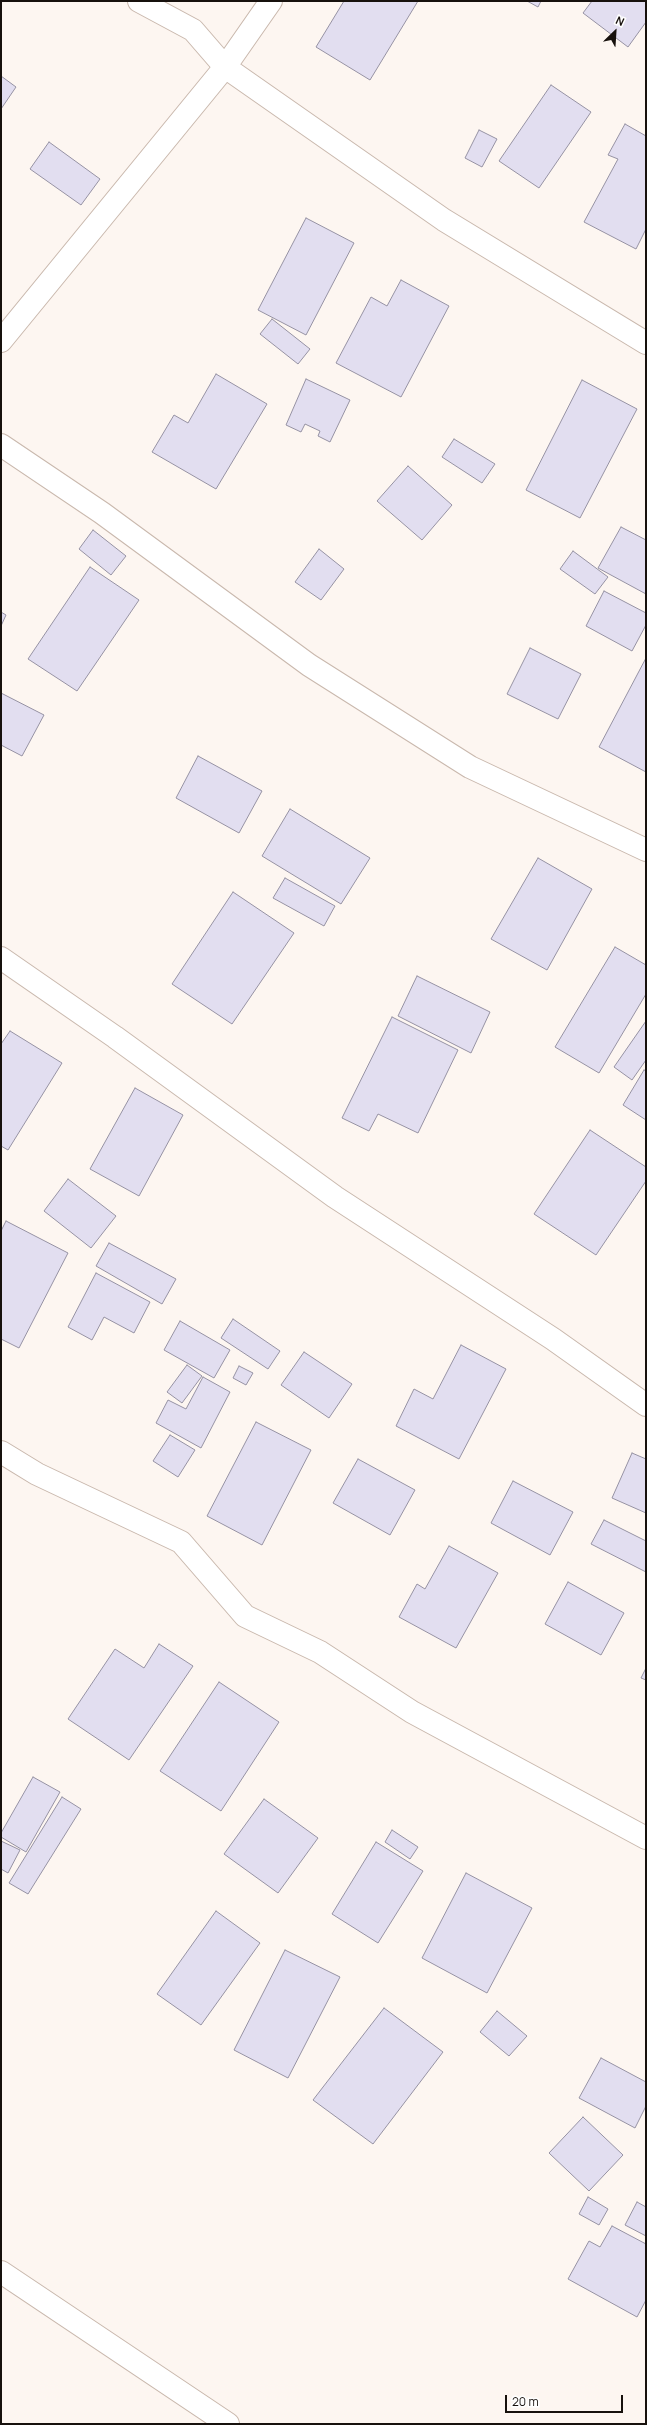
<!DOCTYPE html>
<html>
<head>
<meta charset="utf-8">
<style>
  body { margin:0 }
  #map { position:relative; width:647px; height:2425px; overflow:hidden; background:#fdf6f1; font-family:Manrope,sans-serif }
  canvas { display:block }
  .frame { position:absolute; inset:0; border:2px solid #17110d; pointer-events:none }
  .north { position:absolute; left:595px; top:12px; width:40px; height:40px; -webkit-text-stroke:3px #fff; paint-order:stroke; rotate:25deg; font-size:11px; font-weight:700; line-height:16px; text-align:center; color:#17110d }
  .north::after { content:''; display:block; margin:auto; width:14px; height:18px; background:#17110d; clip-path:polygon(50% 0,100% 100%,50% 72%,0 100%) }
  .scale { position:absolute; left:505px; top:2395px; width:118px; height:18px; box-sizing:border-box; border:2px solid #17110d; border-top:0; padding-left:5px; font-size:12px; line-height:14px; white-space:nowrap; color:#17110d; -webkit-text-stroke:3px #fff; paint-order:stroke }
</style>
</head>
<body>
<div id="map">
<canvas width="647" height="2425"></canvas>
<div class="frame"></div>
<div class="north">N</div>
<div class="scale">20 m</div>
</div>
<script>
const ctx = document.querySelector('canvas').getContext('2d');
ctx.lineJoin = 'round';
function fillPath(path, color) { ctx.fillStyle = color; ctx.fill(path, 'evenodd'); }
const shape = rows => new Path2D(rows.map(r => 'M' + r).join(''));
function stroke(path, color, width, dash) { ctx.strokeStyle = color; ctx.lineWidth = width; ctx.lineCap = dash ? 'butt' : 'round'; ctx.setLineDash(dash || []); ctx.stroke(path); }
const building = shape([
  [344,1,418,1,370,80,316,47,344,1],
  [527,1,541,1,538,7,527,1],
  [592,1,646,1,646,22,628,47,583,13,592,1],
  [1,76,16,87,1,109,1,76],
  [551,85,591,112,539,188,499,161,551,85],
  [625,124,646,136,646,229,636,249,584,222,618,159,608,155,625,124],
  [479,130,497,139,482,167,465,158,479,130],
  [49,142,100,179,81,205,30,169,49,142],
  [306,218,354,243,306,335,258,310,306,218],
  [401,280,449,306,401,397,336,363,371,297,387,306,401,280],
  [272,319,310,349,298,364,260,334,272,319],
  [216,374,267,404,216,489,152,452,174,415,188,423,216,374],
  [306,379,350,400,330,442,318,436,320,431,305,424,301,432,286,425,306,379],
  [582,380,637,409,580,518,526,490,582,380],
  [454,439,495,464,482,483,442,457,454,439],
  [408,466,452,505,422,540,377,501,408,466],
  [621,527,646,540,646,594,598,568,621,527],
  [93,530,126,556,111,575,79,549,93,530],
  [319,549,344,569,321,600,295,582,319,549],
  [573,551,608,577,595,594,560,569,573,551],
  [90,567,139,600,77,691,28,659,90,567],
  [604,591,646,613,646,625,632,651,586,626,604,591],
  [1,612,6,615,1,626,1,612],
  [530,648,581,674,558,719,507,694,530,648],
  [646,658,646,772,599,747,646,658],
  [1,693,44,715,22,756,1,745,1,693],
  [198,756,262,791,239,833,176,798,198,756],
  [290,809,370,858,341,904,262,856,290,809],
  [538,858,592,889,547,970,491,939,538,858],
  [285,878,335,906,324,926,273,898,285,878],
  [233,892,294,933,232,1024,172,984,233,892],
  [615,947,646,965,646,994,599,1073,555,1047,615,947],
  [417,976,490,1012,471,1053,398,1016,417,976],
  [392,1017,458,1050,418,1133,378,1114,369,1131,342,1118,392,1017],
  [646,1021,646,1060,632,1080,614,1067,646,1021],
  [10,1031,62,1063,8,1150,1,1146,1,1044,10,1031],
  [644,1070,646,1071,646,1120,623,1105,644,1070],
  [135,1088,183,1115,139,1196,90,1169,135,1088],
  [590,1130,646,1167,646,1181,596,1255,534,1214,590,1130],
  [68,1179,116,1216,91,1248,44,1211,68,1179],
  [6,1221,68,1253,19,1348,1,1339,1,1231,6,1221],
  [109,1243,176,1279,162,1304,96,1266,109,1243],
  [96,1273,150,1302,134,1333,104,1317,92,1340,68,1327,96,1273],
  [233,1319,280,1351,268,1369,221,1338,233,1319],
  [180,1321,230,1350,214,1378,164,1350,180,1321],
  [461,1345,506,1369,459,1459,396,1426,414,1389,433,1399,461,1345],
  [304,1352,352,1384,329,1418,281,1385,304,1352],
  [187,1365,202,1376,182,1403,167,1392,187,1365],
  [239,1366,253,1373,246,1385,233,1378,239,1366],
  [203,1377,230,1392,201,1448,156,1423,168,1400,186,1409,203,1377],
  [256,1422,311,1450,262,1545,207,1516,256,1422],
  [170,1435,195,1450,178,1477,153,1461,170,1435],
  [632,1453,646,1459,646,1513,612,1498,632,1453],
  [358,1459,415,1490,390,1535,333,1503,358,1459],
  [513,1481,573,1512,550,1555,491,1523,513,1481],
  [604,1520,646,1541,646,1572,591,1544,604,1520],
  [449,1546,498,1573,456,1648,399,1617,417,1584,425,1589,449,1546],
  [568,1582,624,1613,601,1655,545,1624,568,1582],
  [159,1644,193,1666,129,1760,68,1719,115,1649,144,1668,159,1644],
  [646,1668,646,1680,641,1678,646,1668],
  [219,1682,279,1722,221,1811,160,1771,219,1682],
  [33,1777,60,1792,26,1852,1,1837,1,1833,33,1777],
  [62,1797,81,1809,28,1894,9,1883,62,1797],
  [264,1799,318,1838,278,1893,224,1854,264,1799],
  [392,1830,418,1847,410,1859,385,1842,392,1830],
  [1,1841,20,1850,8,1873,1,1869,1,1841],
  [376,1842,423,1871,378,1943,332,1914,376,1842],
  [466,1873,532,1908,487,1993,422,1958,466,1873],
  [216,1911,260,1943,201,2025,157,1994,216,1911],
  [285,1950,340,1977,288,2078,234,2050,285,1950],
  [384,2008,443,2052,373,2144,313,2100,384,2008],
  [497,2011,527,2036,509,2056,480,2032,497,2011],
  [601,2058,646,2082,646,2106,635,2128,579,2098,601,2058],
  [583,2117,623,2155,589,2191,549,2153,583,2117],
  [588,2197,608,2209,599,2225,579,2214,588,2197],
  [637,2202,646,2207,646,2236,625,2225,637,2202],
  [612,2226,646,2244,646,2300,637,2317,568,2279,589,2241,600,2247,612,2226]
]);
fillPath(building, '#e2def0');
stroke(building, '#9692a3', 1);
const street = shape([
  [139,1,193,30,225,67,444,220,646,343],
  [1,341,225,67,271,1],
  [1,445,102,513,309,665,470,767,646,850],
  [1,958,115,1037,335,1197,553,1339,646,1405],
  [1,1452,37,1474,181,1542,245,1616,320,1652,412,1712,646,1838],
  [1,2272,228,2424]
]);
stroke(street, '#c9b8ad', 24);
stroke(street, '#fff', 22);
</script>
</body>
</html>
